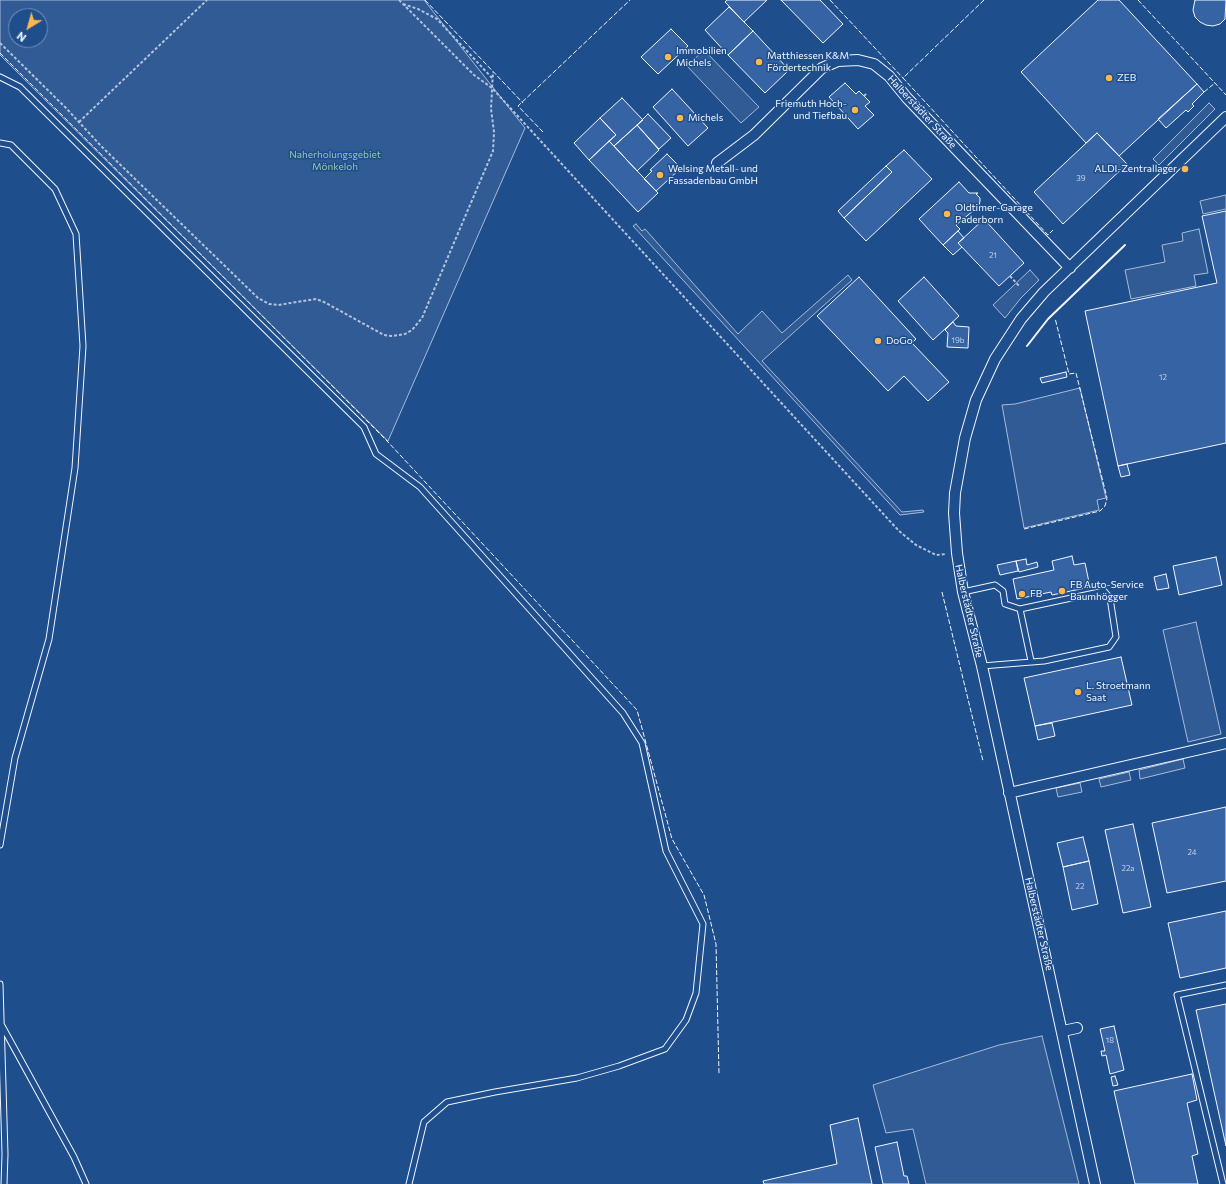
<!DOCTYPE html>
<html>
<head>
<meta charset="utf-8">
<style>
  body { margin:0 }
  #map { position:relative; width:1226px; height:1184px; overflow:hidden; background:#1f4e8c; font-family:Commissioner,sans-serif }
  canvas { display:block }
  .north { position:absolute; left:8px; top:8px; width:40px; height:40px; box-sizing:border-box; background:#1f4e8c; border:1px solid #7391ba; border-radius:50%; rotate:217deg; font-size:11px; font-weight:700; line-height:16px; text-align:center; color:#f2f6ff }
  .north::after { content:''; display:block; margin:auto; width:14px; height:18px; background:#ffb74d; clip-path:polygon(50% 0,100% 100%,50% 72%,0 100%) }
</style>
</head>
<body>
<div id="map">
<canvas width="1226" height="1184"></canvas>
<div class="north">N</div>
</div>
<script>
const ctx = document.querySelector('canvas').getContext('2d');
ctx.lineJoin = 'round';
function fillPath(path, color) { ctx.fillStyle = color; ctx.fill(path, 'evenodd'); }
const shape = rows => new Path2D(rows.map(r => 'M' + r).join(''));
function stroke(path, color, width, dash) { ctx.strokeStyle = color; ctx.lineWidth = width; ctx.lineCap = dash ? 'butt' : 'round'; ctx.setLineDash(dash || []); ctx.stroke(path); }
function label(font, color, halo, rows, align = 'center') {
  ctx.font = font + ' Commissioner,sans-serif'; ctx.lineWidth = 3; ctx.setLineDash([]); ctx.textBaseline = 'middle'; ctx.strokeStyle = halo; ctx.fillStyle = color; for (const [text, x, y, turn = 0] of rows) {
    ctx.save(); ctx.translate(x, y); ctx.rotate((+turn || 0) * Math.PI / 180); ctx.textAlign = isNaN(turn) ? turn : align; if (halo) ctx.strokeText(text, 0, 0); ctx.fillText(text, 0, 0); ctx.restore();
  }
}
const built = shape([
  [0,0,424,0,525,128,388,441,0,55,0,0],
  [16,16,40,16,40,40,16,40,16,16],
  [704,50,759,107,741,123,687,66,704,50],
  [1209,103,1215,109,1159,165,1153,159,1209,103],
  [1226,195,1226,209,1203,214,1200,201,1226,195],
  [636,224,642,231,645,229,738,334,762,311,782,333,848,275,852,280,762,361,902,512,923,510,924,512,900,515,633,226,636,224],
  [1199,229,1208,273,1194,275,1196,286,1131,299,1125,270,1165,262,1162,245,1183,241,1182,233,1199,229],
  [1030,270,1039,280,1021,298,1005,318,993,305,1030,270],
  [1080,388,1106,498,1097,500,1099,510,1024,528,1002,405,1015,404,1080,388],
  [1196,622,1221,734,1188,742,1163,630,1196,622],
  [1183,759,1185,768,1140,779,1139,770,1183,759],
  [1129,772,1131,780,1101,787,1099,779,1129,772],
  [1080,783,1082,792,1058,797,1056,788,1080,783],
  [1042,1036,1079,1184,926,1184,913,1129,886,1133,873,1085,999,1045,1042,1036]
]);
fillPath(built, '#305b95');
stroke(built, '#a8bbd7', 1);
const building = shape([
  [727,0,767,0,744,22,725,2,727,0],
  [781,0,820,0,843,24,823,43,781,0],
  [1098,0,1119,0,1197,84,1119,156,1097,133,1086,143,1021,72,1098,0],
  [1195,0,1226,0,1225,19,1220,24,1213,26,1206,25,1200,22,1195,17,1193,10,1195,0],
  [729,7,753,31,728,55,705,30,729,7],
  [671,29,688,46,658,74,641,57,671,29],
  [753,31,789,70,765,93,728,55,753,31],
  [845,83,856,94,859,91,870,102,865,106,874,115,858,129,829,97,845,83],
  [1197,84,1204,92,1192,104,1194,106,1188,112,1186,110,1166,128,1158,119,1197,84],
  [672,89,708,128,688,146,653,107,672,89],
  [622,98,643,120,614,146,609,141,616,135,600,118,622,98],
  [648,114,671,138,659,149,637,125,648,114],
  [600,118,616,135,589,160,574,143,600,118],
  [637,125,659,150,637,171,614,146,637,125],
  [1097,133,1127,164,1063,224,1034,192,1097,133],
  [609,141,658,193,638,212,589,160,609,141],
  [904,150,932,179,866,241,844,218,892,172,886,166,904,150],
  [667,154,681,168,656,191,644,179,652,171,650,170,667,154],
  [886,166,892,172,844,218,838,211,886,166],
  [959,182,969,193,978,193,976,194,980,198,980,201,979,206,956,225,960,229,943,245,919,219,959,182],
  [1226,211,1226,443,1118,466,1085,311,1217,283,1202,216,1226,211],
  [984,219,1024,263,999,286,958,243,984,219],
  [958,231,964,238,958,243,962,247,953,255,943,245,958,231],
  [859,277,916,339,912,343,949,382,928,401,904,376,888,391,817,316,859,277],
  [924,277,959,316,933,340,898,301,924,277],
  [953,322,956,326,969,327,968,348,947,347,948,333,945,330,953,322],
  [1066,372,1067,377,1042,383,1040,378,1066,372],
  [1127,464,1130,475,1121,477,1118,466,1127,464],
  [1072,556,1074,565,1085,563,1090,587,1052,595,1051,592,1017,599,1013,579,1054,570,1052,561,1072,556],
  [1216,557,1222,585,1179,595,1173,566,1216,557],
  [1026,559,1027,565,1037,562,1038,567,1019,572,1016,561,1026,559],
  [1016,561,1018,571,1000,575,997,565,1016,561],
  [1166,574,1169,588,1157,590,1154,577,1166,574],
  [1121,657,1132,705,1035,726,1024,678,1121,657],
  [1052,723,1055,736,1038,740,1035,726,1052,723],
  [1226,807,1226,881,1167,893,1152,823,1226,807],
  [1133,824,1151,907,1123,913,1105,830,1133,824],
  [1083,837,1089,861,1063,867,1057,843,1083,837],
  [1089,861,1098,904,1072,910,1063,867,1089,861],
  [1226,911,1226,968,1180,978,1168,923,1226,911],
  [1226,1004,1226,1146,1196,1010,1226,1004],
  [1114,1026,1124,1070,1110,1074,1106,1055,1102,1056,1101,1051,1105,1051,1100,1029,1114,1026],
  [1192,1074,1197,1100,1187,1103,1198,1154,1192,1156,1198,1184,1135,1184,1114,1091,1192,1074],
  [1115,1076,1118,1085,1113,1086,1111,1077,1115,1076],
  [858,1118,872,1184,764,1184,763,1181,837,1164,830,1125,858,1118],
  [897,1142,904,1176,907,1176,909,1184,883,1184,875,1147,897,1142]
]);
fillPath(building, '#3563a3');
stroke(building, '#f2f6ff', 1);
const lane = shape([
  [0,77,20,87,364,427,376,454,420,487,623,713,642,743,666,851,703,924,696,993,686,1020,665,1049,619,1066,577,1078,495,1092,447,1102,424,1122,409,1184],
  [0,143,11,145,55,189,76,234,83,346,75,468,49,639,15,758,0,845],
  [963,592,995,585,1003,591,1005,604,1020,609,1104,591,1110,598,1116,637,1109,647,1044,661,982,666],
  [1020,609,1031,661],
  [0,984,5,1154,4,1184],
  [1,1024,74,1157,86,1184],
  [1223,1184,1177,995,1226,985]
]);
const street = shape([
  [717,163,754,135,822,68,838,61,858,60,874,64,889,76,907,98,1070,268],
  [1009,793,1226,743],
  [1063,1031,1077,1028],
  [1095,1184,982,666,963,592,957,553,954,513,955,493,965,438,976,400,995,359,1021,319,1044,292,1226,117]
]);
stroke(lane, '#f2f6ff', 7);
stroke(street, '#f2f6ff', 12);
stroke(shape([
  [399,0,474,75,492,88,899,531,916,545,936,555,946,554],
  [403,4,418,9,437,19,493,79],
  [0,43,66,108,101,146,258,298,269,304,278,305,316,299,324,302,384,335,392,336,405,334,412,330,422,318,493,151,494,132,491,109,493,72],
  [864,96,867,93],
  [79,122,207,0],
  [1010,276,1019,286]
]), '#b3c4dc', 2, [3, 2]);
stroke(lane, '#1f4e8c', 5);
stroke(street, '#1f4e8c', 10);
stroke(shape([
  [425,0,523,103],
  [830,0,903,78],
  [984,0,903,78,1048,235,1053,230],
  [1138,0,1226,95],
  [0,53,388,442,637,710,672,839,704,895,716,944,719,1074],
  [1204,92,1215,83],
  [543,132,518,106,630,0],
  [1024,529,1100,511,1105,506,1107,498,1076,373,1069,374,1055,318],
  [942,592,983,761]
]), '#f2f6ff', 1, [5, 2]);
stroke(shape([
  [1027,346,1048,319,1125,245]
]), '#f2f6ff', 2);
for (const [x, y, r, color] of [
  [668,57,4,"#ffb74d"],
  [759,62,4,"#ffb74d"],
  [1109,78,4,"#ffb74d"],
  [855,110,4,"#ffb74d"],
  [680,118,4,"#ffb74d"],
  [1185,169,4,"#ffb74d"],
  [660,175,4,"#ffb74d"],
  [947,214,4,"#ffb74d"],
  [878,341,4,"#ffb74d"],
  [1062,591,4,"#ffb74d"],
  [1022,594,4,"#ffb74d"],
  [1078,692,4,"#ffb74d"]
]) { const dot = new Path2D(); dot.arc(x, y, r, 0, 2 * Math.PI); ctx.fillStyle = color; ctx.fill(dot); stroke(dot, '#1f4e8c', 1.5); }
label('8px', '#c3d1e8', null, [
  ["39",1081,178],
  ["21",993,255],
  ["19b",958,340],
  ["12",1163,377],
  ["24",1192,852],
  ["22a",1128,868],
  ["22",1080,886],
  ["18",1110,1040]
]);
label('10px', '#f2f6ff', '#1f4e8c', [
  ["Immobilien",676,51],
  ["Michels",676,63],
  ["Matthiessen K&M",767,56],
  ["Fördertechnik",767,68],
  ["ZEB",1117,78],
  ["Friemuth Hoch-",847,104,"right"],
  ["und Tiefbau",847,116,"right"],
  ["Michels",688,118],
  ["Welsing Metall- und",668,169],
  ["Fassadenbau GmbH",668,181],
  ["ALDI-Zentrallager",1177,169,"right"],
  ["Oldtimer-Garage",955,208],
  ["Paderborn",955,220],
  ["DoGo",886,341],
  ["FB Auto-Service",1070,585],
  ["Baumhögger",1070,597],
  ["FB",1030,594],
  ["L. Stroetmann",1086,686],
  ["Saat",1086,698]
], 'left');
label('10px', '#f2f6ff', '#1f4e8c', [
  ["Halberstädter Straße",922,112,47],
  ["Halberstädter Straße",969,611,77],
  ["Halberstädter Straße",1039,924,77]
]);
label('10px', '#97c8a6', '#1f4e8c', [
  ["Naherholungsgebiet",335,155],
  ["Mönkeloh",335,167]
]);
</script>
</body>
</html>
